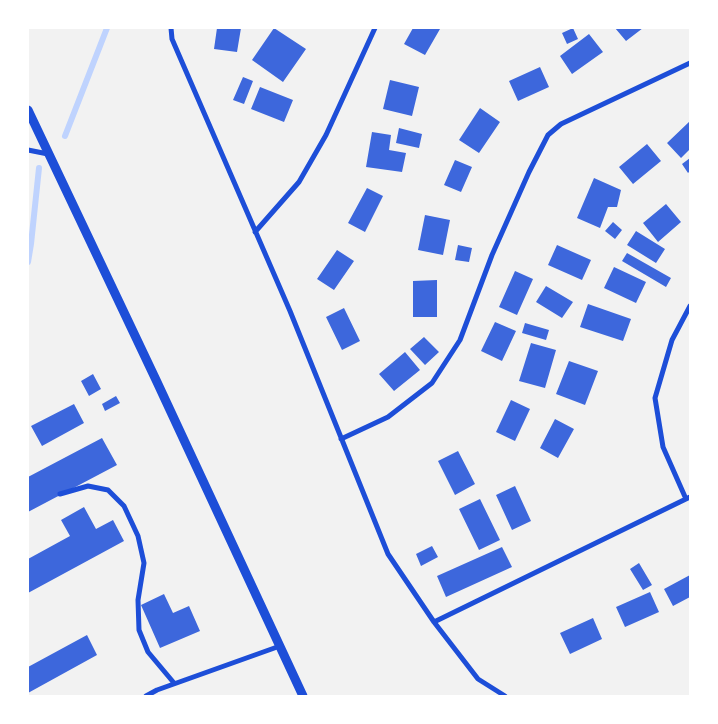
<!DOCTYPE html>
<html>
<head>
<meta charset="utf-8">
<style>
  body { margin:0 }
  #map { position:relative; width:718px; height:724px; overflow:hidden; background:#f2f2f2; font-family:Manrope,sans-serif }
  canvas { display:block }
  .frame { position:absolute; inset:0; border:29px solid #fff; pointer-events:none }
</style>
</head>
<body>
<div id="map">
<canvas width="718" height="724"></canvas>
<div class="frame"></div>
</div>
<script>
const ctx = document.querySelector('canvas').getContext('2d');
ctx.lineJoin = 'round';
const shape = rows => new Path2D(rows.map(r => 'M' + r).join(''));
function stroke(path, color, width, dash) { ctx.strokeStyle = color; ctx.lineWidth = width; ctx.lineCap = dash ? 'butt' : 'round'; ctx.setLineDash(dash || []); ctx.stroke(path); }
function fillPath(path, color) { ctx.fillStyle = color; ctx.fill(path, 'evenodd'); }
stroke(shape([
  [65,136,107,28],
  [28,262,31,244,39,168]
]), '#bfd3fe', 6);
fillPath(shape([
  [217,28,241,28,237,52,214,49],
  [274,28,306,49,283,82,252,60],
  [413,28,440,29,425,55,404,44],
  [573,28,578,39,567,44,562,33],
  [615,28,643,28,626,41],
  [589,34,603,52,572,74,560,56],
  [540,67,549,87,518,101,509,81],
  [243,77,253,81,244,104,233,100],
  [390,80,419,87,412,116,383,109],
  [260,87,293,100,284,122,251,109],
  [480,108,500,122,479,153,459,140],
  [690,121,690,149,681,158,667,143],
  [399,128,422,134,419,148,396,143],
  [372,132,391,135,389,150,406,153,402,172,366,167],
  [647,144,661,161,633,184,619,167],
  [690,158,690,171,688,173,682,164],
  [455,160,472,167,461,192,444,185],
  [594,178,621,190,617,207,608,207,600,228,577,218],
  [367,188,383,196,365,232,348,223],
  [666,204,681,222,658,242,643,223],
  [425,215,450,220,443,255,418,250],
  [613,222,622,230,615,239,605,231],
  [636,231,665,249,656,263,627,245],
  [458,245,472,248,469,262,455,260],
  [557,245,591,260,582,280,548,265],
  [337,250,354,261,334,290,317,279],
  [627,253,671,278,666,287,622,261],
  [614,267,646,282,636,303,604,288],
  [515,271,533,279,517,315,499,307],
  [437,280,437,317,413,317,413,281],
  [546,286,573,302,562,318,536,302],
  [588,304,631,319,623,341,580,327],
  [344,308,360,341,342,350,326,317],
  [495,322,516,331,502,361,481,351],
  [525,323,549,330,546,340,522,333],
  [424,337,439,352,425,365,410,349],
  [531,343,556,350,545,388,519,381],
  [405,352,420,370,394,391,379,374],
  [569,361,598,371,585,405,556,394],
  [93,374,101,389,89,396,81,381],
  [116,396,120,403,105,411,102,404],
  [511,400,530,409,515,441,496,432],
  [74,404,84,423,42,446,31,426],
  [555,419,574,429,558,458,540,448],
  [102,438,117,465,28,512,28,477],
  [458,451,475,484,455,495,438,461],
  [515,486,531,521,512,530,496,495],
  [480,499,500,540,479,550,459,509],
  [84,507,96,529,113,520,124,541,28,593,28,559,70,536,61,520],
  [432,546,438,557,421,566,416,554],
  [502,547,512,567,446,597,437,576],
  [639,563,652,585,643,590,630,569],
  [690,575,690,597,673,606,664,589],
  [650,592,659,612,625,627,616,607],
  [164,594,173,613,189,606,200,631,160,648,141,605],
  [593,618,602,639,570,654,560,633],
  [87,635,97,655,28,693,28,667]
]), '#3d67dc');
stroke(shape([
  [171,28,172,39,290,311,388,554,434,622,478,679,505,696],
  [28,150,48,154],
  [255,232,299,182,326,135,375,28],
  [341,439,388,417,432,383,460,340,492,255,529,172,548,135,561,124,690,63],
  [60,494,88,486,108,490,124,506,138,536,144,563,138,600,139,630,148,652,174,683],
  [686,499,663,447,655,398,672,340,690,306],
  [434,622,690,497],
  [146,696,157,690,280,646]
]), '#1d4ed8', 5);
stroke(shape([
  [28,110,157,382,303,696]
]), '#1d4ed8', 9);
</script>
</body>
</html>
